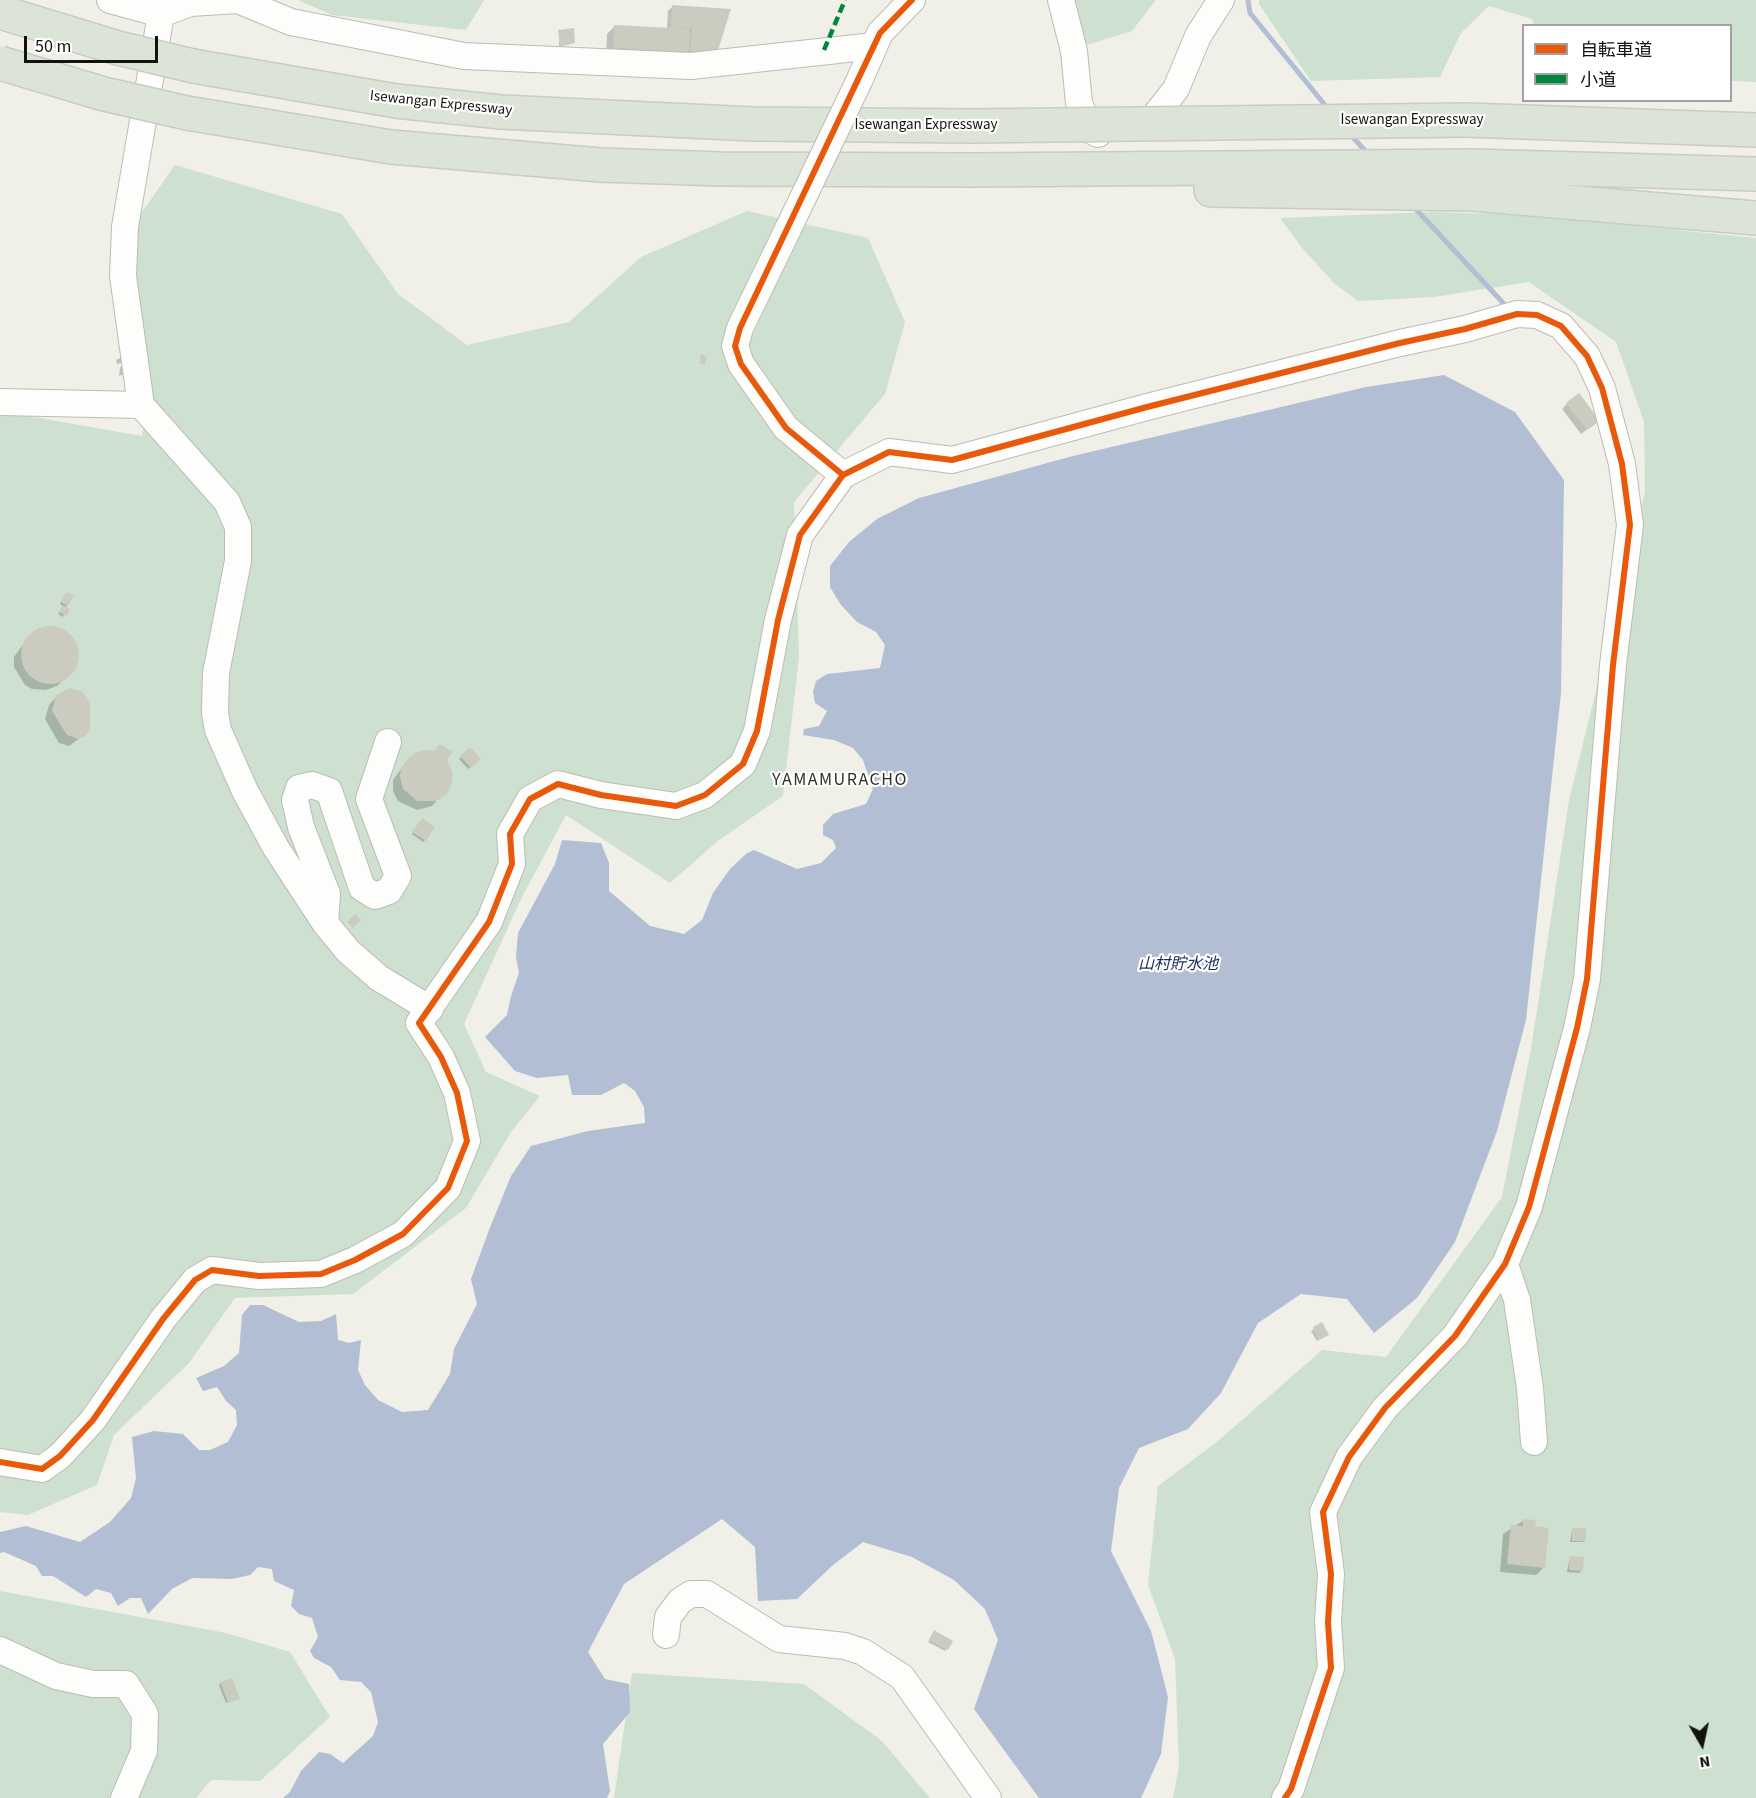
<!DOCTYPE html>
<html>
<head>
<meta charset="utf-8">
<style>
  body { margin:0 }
  #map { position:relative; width:1756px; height:1798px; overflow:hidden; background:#f0efe8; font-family:"Source Sans 3","Noto Sans JP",sans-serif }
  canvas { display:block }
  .legend { position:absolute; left:1522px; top:24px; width:210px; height:78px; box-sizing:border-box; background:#fff; border:2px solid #a1a19f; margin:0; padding:8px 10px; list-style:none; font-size:18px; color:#13130e }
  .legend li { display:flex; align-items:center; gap:12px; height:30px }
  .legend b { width:30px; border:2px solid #a1a19f }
  .north { position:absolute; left:1672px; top:1714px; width:60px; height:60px; -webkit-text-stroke:4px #fff; paint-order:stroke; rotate:171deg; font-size:16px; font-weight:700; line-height:24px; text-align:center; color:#13130e }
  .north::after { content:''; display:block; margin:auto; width:21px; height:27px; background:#13130e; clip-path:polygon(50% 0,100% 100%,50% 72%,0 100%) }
  .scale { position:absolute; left:24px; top:36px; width:134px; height:27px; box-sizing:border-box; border:3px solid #13130e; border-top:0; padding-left:8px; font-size:18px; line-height:21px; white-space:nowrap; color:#13130e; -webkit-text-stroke:4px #fff; paint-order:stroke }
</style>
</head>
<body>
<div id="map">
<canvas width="1756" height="1798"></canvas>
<ul class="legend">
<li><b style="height:8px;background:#e8590c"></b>自転車道</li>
<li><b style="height:8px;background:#00873e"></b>小道</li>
</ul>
<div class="north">N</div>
<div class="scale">50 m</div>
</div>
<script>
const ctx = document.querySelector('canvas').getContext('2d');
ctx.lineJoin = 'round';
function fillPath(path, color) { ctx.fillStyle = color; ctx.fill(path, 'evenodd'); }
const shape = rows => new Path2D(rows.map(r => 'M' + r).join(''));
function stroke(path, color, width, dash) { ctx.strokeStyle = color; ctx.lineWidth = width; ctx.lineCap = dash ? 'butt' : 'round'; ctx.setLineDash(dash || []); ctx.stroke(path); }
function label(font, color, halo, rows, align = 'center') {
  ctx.font = font + ' "Source Sans 3","Noto Sans JP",sans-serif'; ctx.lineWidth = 4.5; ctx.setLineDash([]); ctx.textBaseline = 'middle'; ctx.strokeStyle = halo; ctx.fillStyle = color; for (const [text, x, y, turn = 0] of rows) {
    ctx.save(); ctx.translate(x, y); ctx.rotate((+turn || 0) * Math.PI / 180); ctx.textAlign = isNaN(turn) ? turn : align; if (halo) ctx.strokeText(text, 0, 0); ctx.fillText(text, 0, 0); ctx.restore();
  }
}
fillPath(shape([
  [298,0,484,0,466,30,332,15],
  [1072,0,1156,0,1132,31,1080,47],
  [1259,0,1756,0,1756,82,1731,81,1730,26,1534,25,1532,19,1489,6,1461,33,1440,77,1311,81,1259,4],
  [175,165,342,214,398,294,467,345,569,322,641,257,747,211,868,238,905,322,885,394,794,502,799,657,783,796,719,840,670,883,566,815,521,899,464,1024,486,1072,540,1096,511,1132,466,1208,353,1294,235,1298,189,1363,114,1435,97,1485,28,1515,0,1512,0,411,142,436,149,398,128,232],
  [1430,212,1531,215,1756,238,1756,1798,1173,1798,1179,1766,1175,1659,1148,1585,1158,1486,1218,1441,1322,1350,1386,1357,1502,1197,1531,1049,1569,800,1645,492,1644,422,1616,342,1529,282,1434,297,1358,301,1335,284,1302,248,1280,218],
  [0,1591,226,1633,290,1652,330,1717,260,1781,211,1780,196,1798,0,1798],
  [632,1673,804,1684,882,1741,930,1798,614,1798]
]), '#cee1d1');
fillPath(shape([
  [1444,375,1515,412,1564,480,1561,693,1526,1020,1497,1131,1455,1242,1417,1298,1374,1333,1347,1299,1301,1294,1258,1323,1221,1393,1188,1429,1139,1448,1119,1488,1111,1551,1151,1631,1168,1697,1161,1754,1141,1798,1039,1798,974,1709,998,1640,985,1609,954,1580,912,1557,863,1542,833,1565,797,1599,758,1601,755,1547,722,1519,624,1584,588,1652,605,1679,629,1684,630,1712,603,1744,610,1791,607,1798,283,1798,290,1792,301,1771,319,1752,330,1754,343,1763,373,1736,378,1722,371,1692,361,1682,340,1680,331,1667,314,1658,310,1651,318,1637,312,1618,299,1614,291,1606,294,1590,274,1581,272,1569,258,1567,250,1575,232,1579,192,1578,172,1589,148,1614,141,1598,130,1598,118,1606,111,1593,96,1589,86,1597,53,1576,42,1576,36,1566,4,1552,0,1553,0,1532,26,1526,80,1542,110,1522,131,1498,136,1478,132,1437,154,1431,183,1434,199,1450,210,1450,228,1442,237,1425,236,1410,226,1401,217,1387,203,1391,196,1378,224,1366,239,1353,242,1315,250,1305,263,1305,299,1322,321,1321,336,1314,338,1340,349,1343,361,1340,358,1370,365,1385,378,1400,402,1412,428,1410,450,1374,454,1349,477,1304,471,1279,489,1230,511,1176,531,1146,588,1131,645,1123,644,1107,635,1091,624,1083,601,1095,572,1095,568,1075,537,1078,515,1071,485,1037,507,1015,511,996,519,973,516,958,518,933,555,864,562,840,601,843,609,863,609,891,650,926,684,934,702,920,713,893,730,869,746,854,754,850,797,869,821,863,836,848,833,840,823,835,823,825,833,814,866,804,873,789,863,760,853,748,834,740,803,735,804,729,819,726,827,711,815,703,813,692,816,681,827,674,880,668,885,645,876,632,857,622,841,605,830,587,830,566,849,542,877,519,919,498,1073,456,1366,387]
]), '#b2bed4');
fillPath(shape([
  [673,6,692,7,713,62,606,56,607,34,615,26,667,30,668,11],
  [559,31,574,43,559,47],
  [122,357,123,362,117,364,116,360],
  [120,367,123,367,124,374,119,376],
  [1567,404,1593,425,1581,434,1562,409],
  [64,596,67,605,63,617,58,614,63,606,60,604],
  [53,628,72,638,77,652,77,661,72,671,57,686,46,690,32,689,25,685,14,667,14,657,27,639,44,629],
  [57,696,84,735,69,746,59,743,45,719,49,705],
  [470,749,479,759,468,769,459,759],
  [410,757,446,759,440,797,432,806,417,810,398,801,393,791,393,780],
  [420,822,425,840,423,842,412,834],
  [1322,1324,1327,1335,1317,1341,1311,1331],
  [1524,1520,1534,1528,1544,1567,1536,1575,1500,1572,1503,1534],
  [1572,1530,1585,1540,1583,1542,1570,1542],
  [1570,1558,1581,1571,1579,1573,1567,1572],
  [933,1634,951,1641,945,1651,928,1642],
  [221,1683,238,1698,226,1703,219,1685]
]), '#0003');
stroke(shape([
  [1248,0,1250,13,1329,110],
  [1349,133,1369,155],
  [1412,205,1505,305]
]), '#b2bed4', 5);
fillPath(shape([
  [672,5,731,9,714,63,690,62,692,28,676,28,690,29,688,63,670,62,622,48,613,49,614,25,671,28],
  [574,28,575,43,560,46,558,30],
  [701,354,707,356,705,365,700,364],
  [1579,393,1600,421,1587,430,1566,403],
  [66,592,74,596,68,606,61,602],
  [62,605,70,609,67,616,59,612],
  '21 655a29 29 0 1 1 58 0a29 29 0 1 1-58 0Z',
  [70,688,83,692,90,704,90,729,85,736,78,739,67,735,52,711,56,695],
  [440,744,453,752,447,760,453,773,451,786,446,795,436,801,417,801,403,789,400,777,401,767,413,754,425,750,435,751],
  [470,747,481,759,471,768,460,756],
  [422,818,435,827,426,841,412,832],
  [355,914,361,921,353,928,347,922],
  [1322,1322,1329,1335,1319,1340,1313,1327],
  [1523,1519,1536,1520,1535,1526,1549,1528,1545,1568,1507,1564,1511,1525,1523,1526],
  [1572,1528,1586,1528,1586,1541,1572,1541],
  [1570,1556,1584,1557,1583,1571,1569,1570],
  [934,1630,953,1641,948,1650,929,1640],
  [232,1678,240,1699,228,1703,220,1682]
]), '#cccbc0');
const minor = shape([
  [110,0,161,14,190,3,238,0,291,22,464,56,691,66,874,46],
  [166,0,161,14,125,227,123,276,141,405,227,502,238,527,238,561,216,673,215,713,218,730,245,791,276,848,325,923,348,951,379,978,430,1009],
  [1061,0,1074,51,1079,103,1090,130,1098,134],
  [860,79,880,33,912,0],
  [1135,127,1153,118,1176,89,1198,36,1221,0],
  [0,402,141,405],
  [843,475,889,452,952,460,1147,407,1400,343,1465,329,1517,314,1537,315,1561,326,1587,356,1602,388,1622,464,1630,525,1613,665,1587,979,1577,1028,1529,1207,1505,1264,1455,1336,1385,1408,1349,1457,1323,1512,1331,1574,1328,1622,1331,1668,1291,1789,1285,1798],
  [325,923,327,894,301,827,295,800,299,788,312,785,329,791,362,888,375,896,389,891,398,876,369,799,388,742],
  [1505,1264,1517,1300,1530,1388,1534,1442],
  [0,1462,42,1469,60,1456,93,1420,163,1319,195,1280,212,1270,259,1276,321,1274,355,1260,403,1234,448,1188,467,1141,457,1093,441,1057,419,1023,489,922,512,864,510,834,530,799,558,784,601,795,676,806,705,795,743,764,757,731,778,620,800,535,843,475,786,428,741,364,735,346,740,328,789,227],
  [666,1635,668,1617,680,1601,691,1594,707,1594,779,1639,845,1646,863,1652,902,1677,988,1798],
  [0,1650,56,1676,93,1684,126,1684,145,1714,144,1751,124,1798]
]);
const highway = shape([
  [193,66,396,101,501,112,753,124,972,126],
  [187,113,391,147,601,165,721,169,973,170,1472,166,1756,174],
  [1466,120,1756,130],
  [1211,190,1472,194,1756,218]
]);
stroke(minor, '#bcbbb6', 28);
stroke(highway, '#cacac7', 36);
stroke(minor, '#fdfdfc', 26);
stroke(highway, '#dbe4d6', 33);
const minorBridge = shape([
  [789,227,860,79]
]);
const highwayBridge = shape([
  [0,12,118,48,193,66],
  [0,63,104,94,187,113],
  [972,126,1466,120]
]);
stroke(minorBridge, '#bcbbb6', 28, []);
stroke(highwayBridge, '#cacac7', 36, []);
stroke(minorBridge, '#fdfdfc', 26);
stroke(highwayBridge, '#dbe4d6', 33);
stroke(shape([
  [824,50,845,0]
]), '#00873e', 4.5, [9, 4.5]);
stroke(shape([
  [843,475,889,452,952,460,1147,407,1400,343,1465,329,1517,314,1537,315,1561,326,1587,356,1602,388,1622,464,1630,525,1613,665,1587,979,1577,1028,1529,1207,1505,1264,1455,1336,1385,1408,1349,1457,1323,1512,1331,1574,1328,1622,1331,1668,1291,1789,1285,1798],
  [0,1462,42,1469,60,1456,93,1420,163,1319,195,1280,212,1270,259,1276,321,1274,355,1260,403,1234,448,1188,467,1141,457,1093,441,1057,419,1023,489,922,512,864,510,834,530,799,558,784,601,795,676,806,705,795,743,764,757,731,778,620,800,535,843,475,786,428,741,364,735,346,740,328,880,33,912,0]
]), '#e8590c', 6);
label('15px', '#13130e', '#fff', [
  ["Isewangan Expressway",441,104,6],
  ["Isewangan Expressway",1412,121],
  ["Isewangan Expressway",926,126]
]);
label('italic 16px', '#192d58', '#fff', [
  ["山村貯水池",1178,965]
]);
ctx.letterSpacing = '1.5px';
label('18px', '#323026', '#fff', [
  ["YAMAMURACHO",840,781]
]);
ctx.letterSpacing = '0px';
</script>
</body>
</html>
